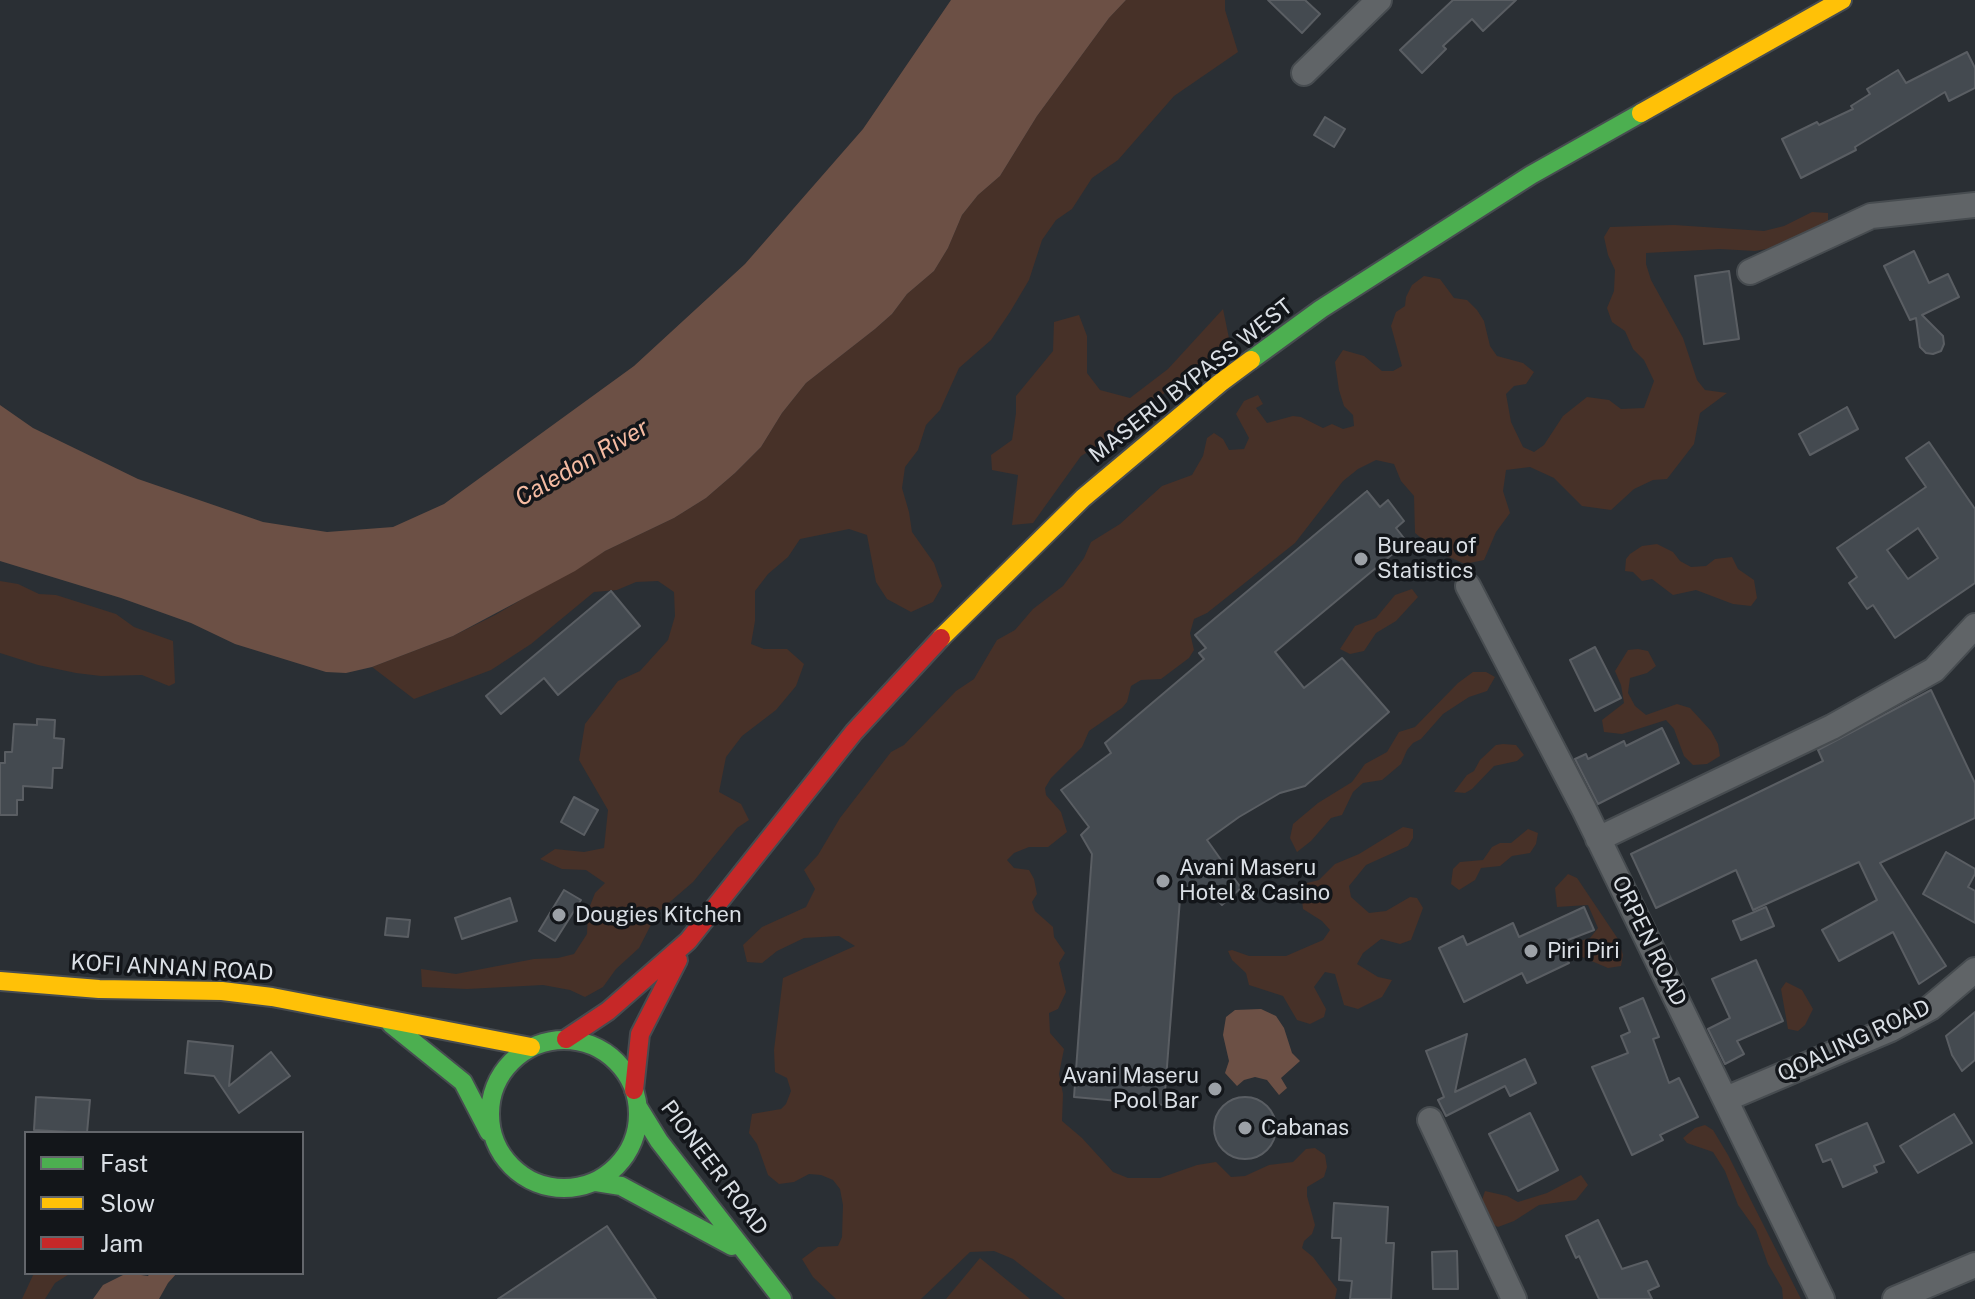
<!DOCTYPE html>
<html>
<head>
<meta charset="utf-8">
<style>
  body { margin:0 }
  #map { position:relative; width:1975px; height:1299px; overflow:hidden; background:#2a2f34; font-family:"Public Sans",sans-serif }
  canvas { display:block }
  .legend { position:absolute; left:24px; top:1131px; width:280px; height:144px; box-sizing:border-box; background:#13161a; border:2px solid #63666b; margin:0; padding:10px 14px; list-style:none; font-size:24px; color:#dadfe5 }
  .legend li { display:flex; align-items:center; gap:16px; height:40px }
  .legend b { width:40px; border:2px solid #63666b }
</style>
</head>
<body>
<div id="map">
<canvas width="1975" height="1299"></canvas>
<ul class="legend">
<li><b style="height:10px;background:#4caf50"></b>Fast</li>
<li><b style="height:10px;background:#ffc107"></b>Slow</li>
<li><b style="height:10px;background:#c62828"></b>Jam</li>
</ul>
</div>
<script>
const ctx = document.querySelector('canvas').getContext('2d');
ctx.lineJoin = 'round';
function fillPath(path, color) { ctx.fillStyle = color; ctx.fill(path, 'evenodd'); }
const shape = rows => new Path2D(rows.map(r => 'M' + r).join(''));
function stroke(path, color, width, dash) { ctx.strokeStyle = color; ctx.lineWidth = width; ctx.lineCap = dash ? 'butt' : 'round'; ctx.setLineDash(dash || []); ctx.stroke(path); }
function label(font, color, halo, rows, align = 'center') {
  ctx.font = font + ' "Public Sans",sans-serif'; ctx.lineWidth = 7; ctx.setLineDash([]); ctx.textBaseline = 'middle'; ctx.strokeStyle = halo; ctx.fillStyle = color; for (const [text, x, y, turn = 0] of rows) {
    ctx.save(); ctx.translate(x, y); ctx.rotate((+turn || 0) * Math.PI / 180); ctx.textAlign = isNaN(turn) ? turn : align; if (halo) ctx.strokeText(text, 0, 0); ctx.fillText(text, 0, 0); ctx.restore();
  }
}
fillPath(shape([
  [1126,0,1225,0,1225,10,1238,52,1174,96,1118,160,1092,178,1072,209,1056,220,1042,240,1029,280,1010,312,991,340,959,368,940,410,926,425,918,450,905,467,902,488,909,512,912,532,934,563,942,586,933,602,911,612,887,599,876,582,867,535,849,529,800,539,788,557,768,574,755,591,755,621,751,644,764,649,787,649,804,664,796,686,776,710,742,736,726,757,719,792,741,804,749,820,737,828,693,882,657,913,639,948,616,969,603,987,585,997,570,990,543,985,467,989,422,987,421,969,456,974,534,959,558,958,574,954,587,934,588,911,595,893,605,883,586,870,562,869,540,859,555,849,584,852,604,848,608,810,579,760,585,724,618,681,640,671,668,640,675,616,674,592,658,581,636,582,617,590,594,592,531,644,491,670,414,699,372,667,453,636,495,615,605,551,674,518,706,498,735,473,761,447,782,413,806,383,875,329,892,314,907,294,934,271,948,248,962,215,978,195,1000,176,1037,116,1109,18],
  [1812,212,1828,213,1828,227,1778,247,1755,251,1720,249,1646,253,1646,264,1651,280,1683,338,1697,380,1705,390,1727,393,1700,413,1694,444,1667,479,1653,480,1634,489,1611,510,1582,506,1554,478,1530,467,1506,470,1503,491,1510,513,1496,532,1484,560,1465,564,1440,553,1415,533,1414,496,1401,481,1394,464,1376,460,1358,469,1343,481,1295,543,1207,613,1194,619,1190,633,1194,650,1189,658,1161,679,1141,680,1131,686,1127,702,1122,708,1089,731,1082,747,1051,778,1045,788,1046,795,1061,812,1067,832,1048,847,1029,847,1014,853,1007,860,1014,868,1029,870,1034,879,1037,894,1032,902,1035,911,1053,927,1054,937,1065,953,1059,963,1066,992,1058,1009,1049,1013,1050,1033,1064,1049,1059,1074,1063,1094,1062,1121,1082,1138,1113,1172,1128,1178,1160,1178,1197,1165,1216,1162,1231,1177,1245,1176,1269,1165,1293,1162,1306,1149,1315,1148,1325,1155,1327,1167,1324,1177,1307,1187,1307,1196,1315,1225,1312,1234,1304,1241,1302,1248,1313,1257,1337,1289,1335,1299,1065,1299,1013,1259,994,1251,970,1252,921,1299,836,1299,813,1277,802,1259,818,1247,838,1246,842,1237,843,1205,840,1189,833,1180,821,1175,809,1174,794,1182,779,1184,768,1175,757,1144,749,1133,752,1114,781,1109,786,1104,791,1091,787,1078,775,1072,774,1050,783,978,855,946,839,936,804,938,777,951,762,963,747,962,743,945,762,927,806,907,815,889,804,870,818,855,840,818,891,752,904,745,956,691,974,679,997,640,1015,630,1033,609,1063,586,1084,558,1091,542,1120,524,1162,486,1192,475,1203,456,1207,438,1214,433,1223,439,1229,450,1244,449,1249,438,1236,414,1244,401,1258,395,1263,404,1256,408,1267,423,1293,416,1301,417,1323,428,1332,424,1343,429,1354,426,1353,415,1344,406,1339,390,1335,362,1343,350,1364,356,1382,371,1393,371,1402,366,1391,326,1396,312,1405,306,1406,297,1412,285,1424,276,1440,279,1454,298,1467,300,1477,310,1484,321,1490,346,1497,356,1523,363,1534,372,1526,384,1514,386,1506,394,1511,422,1523,447,1534,452,1544,445,1563,416,1587,397,1609,400,1621,409,1644,408,1654,381,1644,360,1633,349,1625,331,1612,322,1607,308,1614,291,1615,270,1608,255,1604,237,1610,227,1674,225,1764,231,1784,226],
  [1223,309,1230,343,1131,419,1113,437,1081,456,1033,523,1012,525,1018,475,992,470,991,455,1012,440,1016,413,1016,396,1053,351,1054,322,1079,315,1087,336,1087,373,1100,390,1130,398,1168,369],
  [1657,544,1673,552,1680,561,1691,567,1706,566,1715,559,1732,557,1738,569,1754,580,1757,598,1751,606,1733,604,1696,590,1673,595,1652,579,1642,581,1633,572,1625,571,1626,559,1630,554,1642,546],
  [0,581,18,584,39,594,56,595,116,614,134,627,173,641,175,683,169,686,142,675,101,676,76,673,38,665,0,653],
  [1412,589,1418,597,1396,621,1376,633,1364,651,1350,654,1340,649,1355,626,1376,618,1395,595],
  [1638,649,1648,651,1656,666,1647,673,1630,678,1628,693,1635,706,1646,715,1677,704,1690,708,1711,731,1718,744,1720,756,1707,764,1693,765,1684,756,1674,729,1666,720,1622,734,1604,732,1602,720,1624,703,1621,685,1615,671,1628,650],
  [1473,672,1486,672,1495,677,1487,691,1469,697,1443,714,1421,739,1413,743,1407,750,1401,764,1382,780,1363,783,1353,792,1342,815,1331,818,1311,841,1297,852,1290,838,1293,824,1318,803,1352,782,1365,764,1387,752,1399,732,1415,727,1458,683],
  [1503,744,1516,745,1524,755,1517,761,1494,766,1472,789,1465,793,1454,792,1467,775,1474,771,1480,760,1496,745],
  [1403,827,1413,829,1413,838,1408,846,1366,865,1349,886,1351,897,1369,913,1386,911,1410,897,1417,898,1423,908,1411,940,1400,944,1381,939,1363,953,1357,964,1378,977,1392,980,1382,997,1358,1009,1344,1005,1335,974,1325,972,1314,987,1326,1009,1324,1017,1310,1024,1297,1020,1283,996,1249,985,1246,973,1232,960,1228,951,1232,950,1249,956,1286,956,1323,940,1330,930,1322,921,1303,909,1301,891,1307,883,1319,880,1335,864,1359,854],
  [1528,829,1538,833,1536,844,1530,853,1512,856,1500,866,1481,868,1475,880,1459,890,1451,884,1453,869,1460,862,1483,860,1492,847,1500,843,1511,843],
  [1568,874,1577,878,1618,939,1623,955,1621,966,1608,968,1575,954,1570,948,1577,942,1590,938,1598,928,1588,905,1557,907,1555,888],
  [1786,982,1802,990,1813,1009,1805,1025,1798,1031,1788,1029,1781,989],
  [1705,1125,1713,1130,1728,1155,1801,1299,1783,1299,1782,1288,1768,1264,1756,1230,1738,1205,1725,1171,1713,1152,1687,1143,1683,1138,1695,1128],
  [1581,1175,1588,1185,1576,1200,1539,1205,1514,1221,1498,1227,1488,1222,1479,1209,1485,1191,1507,1196,1518,1202,1547,1193],
  [980,1258,1030,1299,946,1299],
  [34,1273,71,1273,55,1283,45,1299,22,1299]
]), '#473128');
fillPath(shape([
  [951,0,1126,0,1109,18,1037,116,1000,176,978,195,962,215,948,248,934,271,907,294,892,314,875,329,806,383,782,413,761,447,735,473,706,498,674,518,605,551,575,571,453,636,372,667,346,673,326,672,235,644,191,623,121,598,0,561,0,405,33,428,138,479,263,522,327,532,393,527,444,504,634,366,745,264,863,129],
  [1261,1009,1276,1016,1284,1028,1292,1053,1300,1061,1281,1078,1287,1088,1279,1095,1267,1080,1255,1077,1244,1080,1237,1086,1225,1073,1229,1061,1223,1035,1226,1017,1235,1010],
  [127,1273,148,1276,150,1273,177,1273,168,1283,159,1299,93,1299,103,1285]
]), '#6c5045');
const building = shape([
  [1268,0,1305,0,1320,14,1302,33,1268,0],
  [1453,0,1516,0,1483,31,1472,19,1443,46,1446,49,1422,73,1400,50,1453,0],
  [1967,52,1975,68,1975,88,1949,101,1945,92,1855,147,1856,150,1801,178,1782,139,1817,122,1819,125,1853,109,1851,106,1870,94,1867,89,1898,70,1906,83,1967,52],
  [1325,117,1345,129,1334,147,1314,135,1325,117],
  [1914,251,1929,283,1948,274,1959,297,1922,315,1943,336,1944,344,1941,351,1933,354,1926,353,1920,347,1916,318,1910,320,1884,266,1914,251],
  [1729,271,1739,339,1704,344,1695,276,1729,271],
  [1847,407,1858,429,1810,455,1799,434,1847,407],
  [1929,442,1975,509,1975,583,1895,638,1873,605,1867,609,1849,583,1857,577,1837,548,1926,487,1906,458,1929,442],
  [1918,528,1938,558,1908,579,1887,550,1918,528],
  [1367,491,1380,507,1388,500,1404,521,1396,528,1407,542,1275,652,1304,688,1342,658,1389,712,1305,786,1280,793,1239,817,1207,840,1241,888,1222,905,1209,890,1181,886,1164,1105,1074,1097,1092,854,1081,835,1089,827,1061,790,1111,753,1105,743,1204,659,1199,653,1206,648,1195,635,1367,491],
  [611,591,640,626,558,695,544,678,501,714,486,696,611,591],
  [1595,647,1621,698,1595,711,1570,660,1595,647],
  [1931,690,1975,783,1975,818,1880,863,1946,966,1919,984,1893,932,1839,961,1822,930,1877,900,1859,862,1753,910,1736,870,1656,908,1631,854,1823,761,1818,750,1931,690],
  [37,719,55,720,54,738,64,739,62,768,53,768,52,788,23,786,23,800,17,800,17,815,0,815,0,763,5,763,5,752,12,752,14,724,37,725,37,719],
  [1662,728,1679,763,1598,804,1575,759,1586,754,1588,759,1624,741,1626,746,1662,728],
  [574,797,598,810,584,835,561,822,574,797],
  [1946,852,1975,869,1975,874,1968,887,1975,891,1975,923,1923,894,1946,852],
  [564,890,581,900,555,941,539,931,564,890],
  [510,898,517,921,462,939,455,918,510,898],
  [1584,907,1594,930,1560,943,1569,963,1527,983,1522,973,1464,1002,1439,948,1463,936,1467,945,1513,923,1519,937,1584,907],
  [1766,907,1774,926,1741,940,1733,921,1766,907],
  [387,918,410,920,408,937,385,935,387,918],
  [1756,960,1783,1021,1737,1041,1744,1054,1725,1064,1708,1029,1730,1018,1712,979,1756,960],
  [1643,998,1659,1037,1653,1039,1669,1083,1679,1078,1698,1117,1660,1135,1663,1140,1632,1155,1592,1067,1628,1053,1621,1036,1630,1032,1620,1008,1643,998],
  [1975,1012,1975,1060,1962,1071,1952,1055,1946,1036,1975,1012],
  [1467,1034,1455,1092,1525,1059,1536,1083,1510,1096,1505,1086,1446,1116,1438,1100,1444,1097,1426,1051,1467,1034],
  [188,1041,233,1046,229,1086,271,1052,290,1076,239,1113,214,1076,185,1073,188,1041],
  [36,1097,90,1100,87,1133,34,1130,36,1097],
  '1214 1128a31 31 0 1 1 62 0a31 31 0 1 1-62 0Z',
  [1530,1113,1558,1170,1518,1191,1489,1134,1530,1113],
  [1954,1114,1972,1143,1918,1173,1900,1146,1954,1114],
  [1867,1123,1884,1162,1874,1166,1877,1172,1843,1187,1831,1159,1823,1162,1816,1145,1867,1123],
  [1334,1203,1388,1207,1386,1243,1394,1243,1391,1299,1350,1299,1352,1281,1339,1280,1341,1238,1332,1238,1334,1203],
  [1598,1220,1622,1269,1647,1261,1659,1286,1648,1291,1652,1299,1599,1299,1579,1256,1576,1258,1566,1236,1598,1220],
  [607,1226,656,1299,498,1299,607,1226],
  [1457,1251,1458,1289,1433,1289,1432,1252,1457,1251]
]);
fillPath(building, '#444a50');
stroke(building, '#5a5e63', 2);
const street = shape([
  [1304,73,1379,0],
  [1750,272,1871,216,1975,205],
  [1468,586,1584,809,1822,1299],
  [1598,839,1832,727,1934,670,1975,626],
  [1726,1099,1891,1029,1930,1008,1975,970],
  [1430,1120,1514,1299],
  [1895,1299,1975,1265]
]);
const fast = shape([
  [1251,360,1321,309,1531,175,1641,113],
  [391,1024,463,1082,489,1132],
  '490 1114a74 74 0 1 1 148 0a74 74 0 1 1-148 0Z',
  [638,1107,659,1141,782,1299],
  [596,1182,621,1186,732,1246]
]);
const slow = shape([
  [1641,113,1842,0],
  [941,638,1083,498,1220,383,1251,360],
  [0,981,99,989,222,991,272,997,531,1047]
]);
const jam = shape([
  [566,1039,608,1011,688,941,854,732,941,638],
  [634,1090,640,1034,678,960]
]);
stroke(street, '#474c50', 28);
stroke(fast, '#474c50', 22);
stroke(slow, '#474c50', 22);
stroke(jam, '#474c50', 22);
stroke(street, '#606467', 24);
stroke(fast, '#4caf50', 18);
stroke(slow, '#ffc107', 18);
stroke(jam, '#c62828', 18);
for (const [x, y, r, color] of [
  [1361,559,8,"#9ca1a7"],
  [1163,881,8,"#9ca1a7"],
  [559,915,8,"#9ca1a7"],
  [1531,951,8,"#9ca1a7"],
  [1215,1089,8,"#9ca1a7"],
  [1245,1128,8,"#9ca1a7"]
]) { const dot = new Path2D(); dot.arc(x, y, r, 0, 2 * Math.PI); ctx.fillStyle = color; ctx.fill(dot); stroke(dot, '#13161a', 3); }
label('22px', '#dadfe5', '#13161a', [
  ["MASERU BYPASS WEST",1191,381,-38],
  ["ORPEN ROAD",1649,941,64],
  ["KOFI ANNAN ROAD",172,968,3],
  ["QOALING ROAD",1854,1041,-25],
  ["PIONEER ROAD",714,1168,53]
]);
label('22px', '#dadfe5', '#13161a', [
  ["Bureau of",1377,546],
  ["Statistics",1377,571],
  ["Avani Maseru",1179,868],
  ["Hotel & Casino",1179,893],
  ["Dougies Kitchen",575,915],
  ["Piri Piri",1547,951],
  ["Avani Maseru",1199,1076,"right"],
  ["Pool Bar",1199,1101,"right"],
  ["Cabanas",1261,1128]
], 'left');
label('italic 24px', '#f5bba2', '#13161a', [
  ["Caledon River",582,463,-30]
]);
</script>
</body>
</html>
